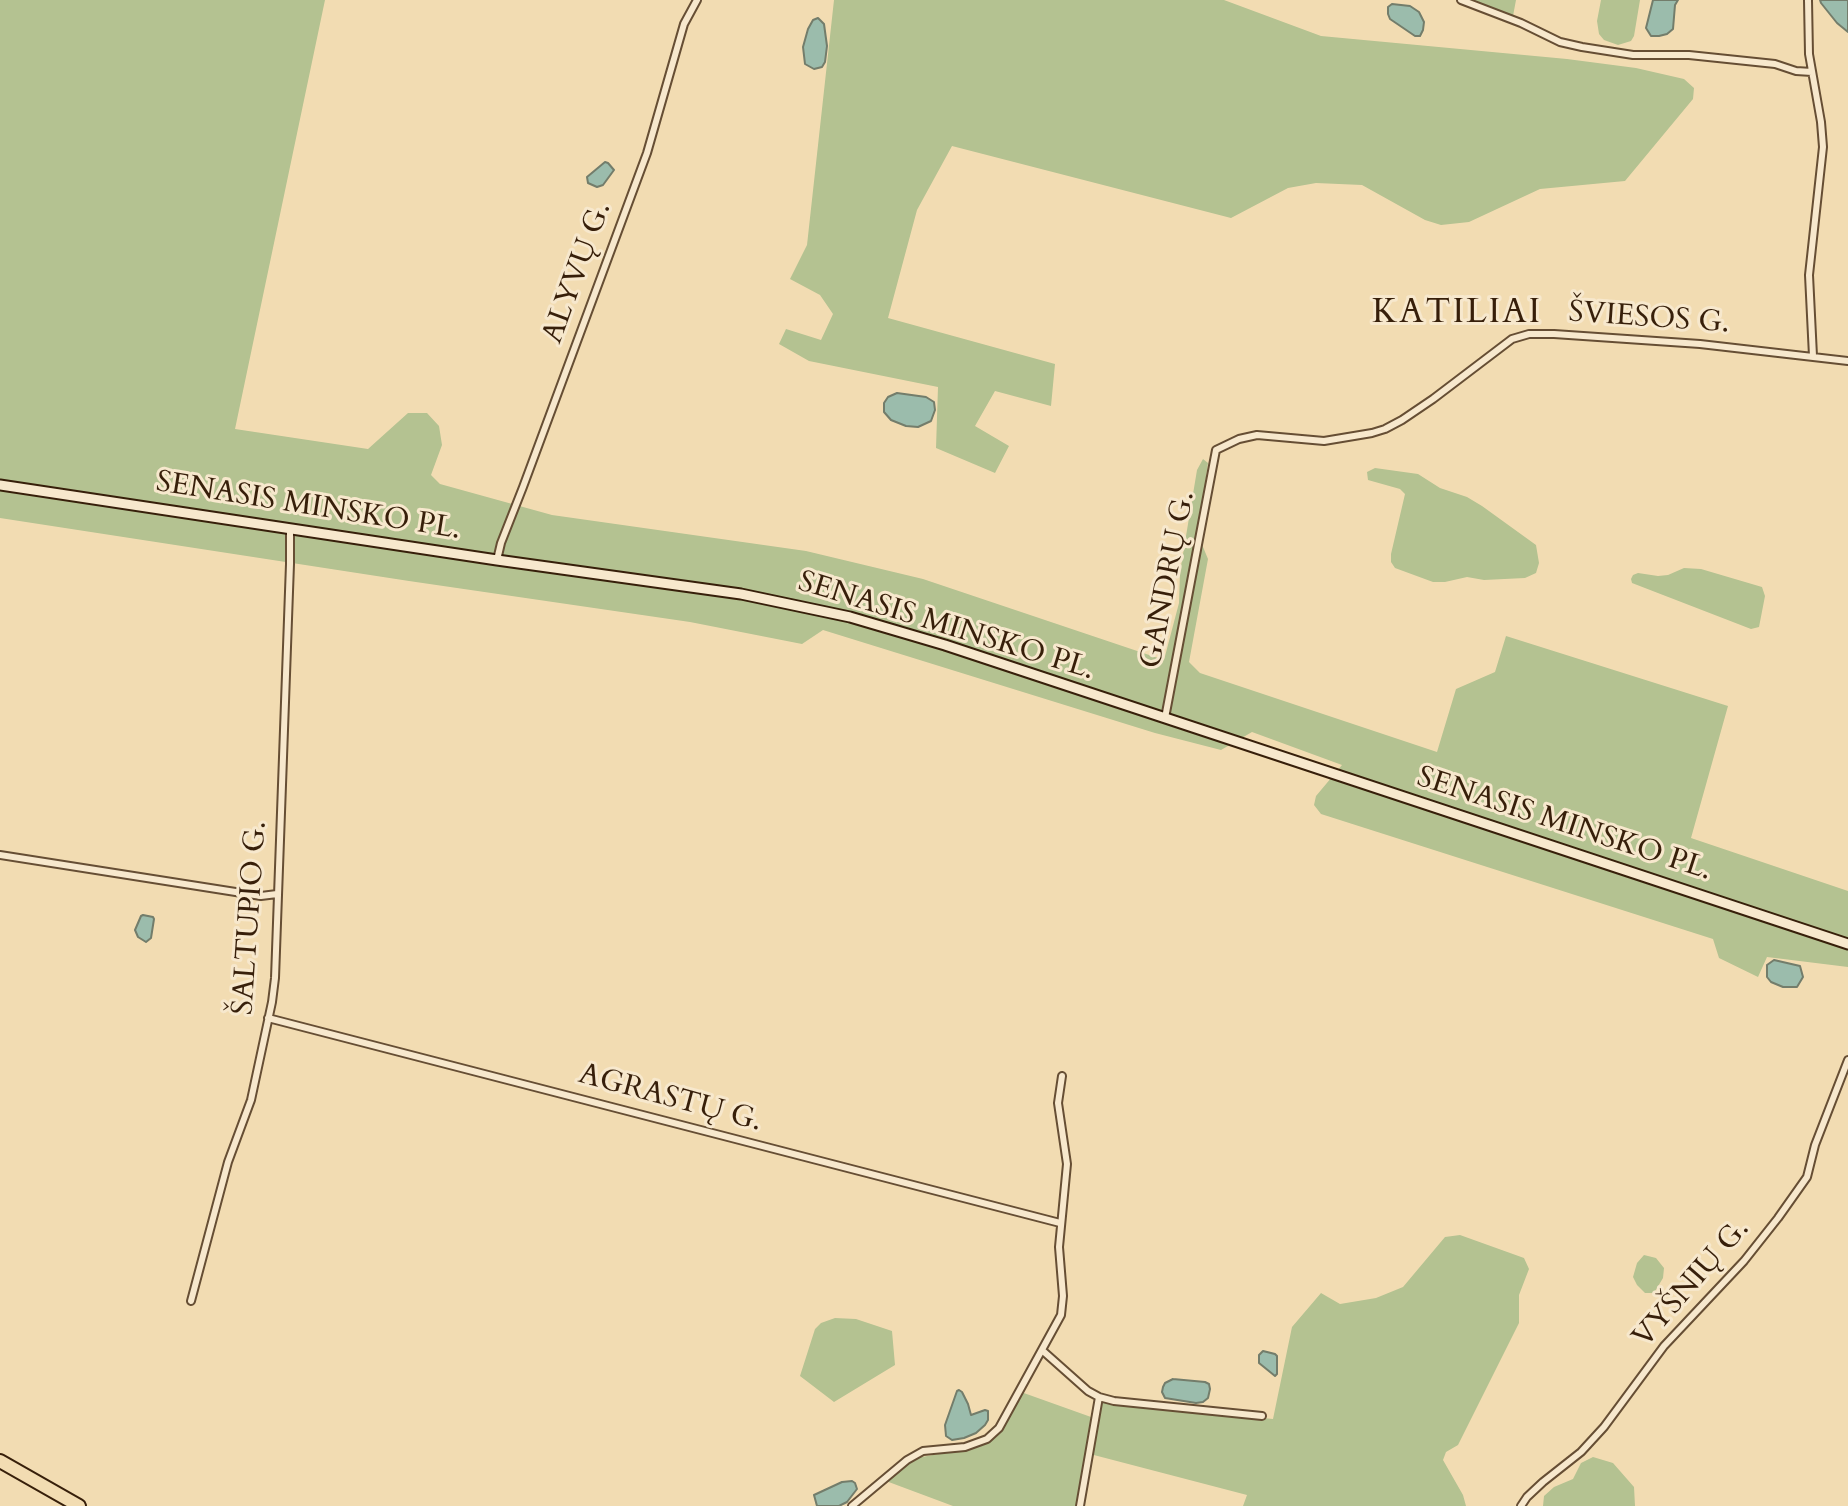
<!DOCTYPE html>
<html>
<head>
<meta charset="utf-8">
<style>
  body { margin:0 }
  canvas { display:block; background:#f2dcb2 }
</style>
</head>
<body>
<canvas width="1848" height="1506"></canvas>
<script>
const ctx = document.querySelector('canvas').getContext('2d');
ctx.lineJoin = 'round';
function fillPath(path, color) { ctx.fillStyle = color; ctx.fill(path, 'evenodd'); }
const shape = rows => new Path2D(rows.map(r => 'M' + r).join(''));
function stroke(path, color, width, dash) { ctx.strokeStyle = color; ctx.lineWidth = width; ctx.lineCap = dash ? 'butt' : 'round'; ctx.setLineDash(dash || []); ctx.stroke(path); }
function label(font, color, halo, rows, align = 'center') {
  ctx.font = font + ' Cardo,serif'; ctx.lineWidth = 6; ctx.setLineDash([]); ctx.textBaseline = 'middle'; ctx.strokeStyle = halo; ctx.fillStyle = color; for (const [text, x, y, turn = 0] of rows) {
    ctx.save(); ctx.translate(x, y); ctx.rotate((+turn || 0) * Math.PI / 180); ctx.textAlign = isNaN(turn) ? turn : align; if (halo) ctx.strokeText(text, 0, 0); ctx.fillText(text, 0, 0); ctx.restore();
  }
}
fillPath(shape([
  [0,0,325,0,235,429,368,449,408,413,427,413,439,426,442,445,431,475,440,484,552,515,806,551,923,579,1164,660,1179,603,1180,572,1197,470,1203,459,1208,463,1198,535,1208,559,1189,662,1200,673,1437,752,1456,689,1495,672,1506,636,1728,706,1691,838,1848,891,1848,967,1767,957,1758,977,1719,958,1713,939,1321,814,1314,805,1316,796,1342,765,1252,732,1221,750,1155,733,823,630,802,644,690,622,409,581,0,518],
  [834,0,1224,0,1321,36,1567,59,1636,68,1684,79,1694,88,1693,99,1625,181,1540,189,1469,222,1441,225,1425,220,1362,185,1316,183,1288,188,1231,218,952,146,917,210,888,318,1055,364,1051,406,995,391,975,426,1009,446,995,473,936,448,938,387,809,361,779,344,786,329,821,340,833,314,820,295,790,279,807,245],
  [1470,0,1516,0,1513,16],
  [1601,0,1640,0,1634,36,1631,41,1618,45,1604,40,1599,34,1597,21],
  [1375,468,1418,474,1440,488,1467,497,1482,506,1536,545,1539,563,1536,573,1525,578,1484,580,1467,577,1445,582,1433,582,1395,568,1391,562,1391,554,1405,494,1400,489,1368,480,1367,472],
  [1684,568,1701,569,1762,587,1765,596,1759,627,1751,629,1632,583,1631,579,1633,575,1638,573,1658,576,1668,575],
  [1460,1235,1524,1258,1529,1269,1519,1295,1519,1323,1458,1445,1446,1452,1443,1460,1463,1495,1466,1506,1243,1506,1247,1495,1090,1454,1100,1402,1273,1419,1292,1327,1321,1293,1340,1304,1376,1298,1403,1287,1445,1237],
  [1644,1255,1656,1258,1664,1268,1663,1278,1654,1293,1645,1293,1637,1285,1633,1277,1637,1263],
  [835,1318,856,1319,892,1331,895,1365,834,1402,800,1376,815,1329,821,1323],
  [1021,1392,1091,1417,1078,1506,953,1506,886,1481,916,1458,967,1449,981,1445,991,1440,1004,1426],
  [1593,1457,1613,1463,1634,1487,1635,1506,1543,1506,1544,1496,1554,1487,1573,1479,1581,1463]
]), '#b4c291');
const water = shape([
  [1653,0,1678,0,1675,5,1673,29,1667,34,1659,36,1651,36,1646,28,1653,0],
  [1820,0,1848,0,1848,32,1837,23,1821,3,1820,0],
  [1392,4,1410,6,1419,12,1424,22,1423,30,1420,36,1415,36,1390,19,1388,14,1388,7,1392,4],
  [818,18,824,24,827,46,825,62,822,67,814,69,805,64,803,47,808,29,813,20,818,18],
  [605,162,608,163,614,170,603,185,597,187,588,183,587,177,605,162],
  [897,393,926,397,934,402,935,410,931,421,918,427,906,426,891,420,884,412,884,403,888,397,897,393],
  [143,915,153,917,154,919,151,938,146,942,138,937,135,930,141,916,143,915],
  [1774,960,1800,966,1803,977,1797,987,1783,987,1771,982,1767,977,1767,965,1774,960],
  [1263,1351,1275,1354,1277,1356,1277,1374,1275,1376,1259,1363,1259,1355,1263,1351],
  [1173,1379,1205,1382,1209,1384,1210,1389,1208,1398,1203,1402,1196,1403,1165,1398,1162,1392,1163,1387,1165,1383,1173,1379],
  [959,1390,962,1392,968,1404,971,1415,985,1410,988,1411,988,1420,985,1425,976,1433,964,1438,952,1440,946,1436,945,1425,957,1391,959,1390],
  [852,1481,855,1483,857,1489,847,1502,839,1506,817,1506,814,1495,842,1482,852,1481]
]);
fillPath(water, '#9bbcac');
stroke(water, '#737d6b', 2);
const street = shape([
  [1461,0,1521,23,1560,42,1582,47,1633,55,1689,55,1775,64,1796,71,1812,72],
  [1808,0,1809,54,1821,122,1823,147,1809,275,1813,356],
  [497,560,501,543,523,487,647,153,684,24,697,0],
  [1165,718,1216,450,1239,439,1257,435,1324,441,1372,433,1385,429,1402,420,1433,399,1512,339,1529,334,1554,334,1700,344,1848,361],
  [0,855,261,896,277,894],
  [268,1018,1060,1223],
  [191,1301,228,1162,251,1100,272,1002,275,978,290,564,290,528],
  [1043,1351,1088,1391,1099,1397,1114,1401,1262,1416],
  [852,1506,907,1460,923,1451,965,1447,987,1439,999,1428,1061,1315,1063,1296,1059,1247,1067,1164,1058,1103,1062,1076],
  [1080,1506,1099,1397],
  [1521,1506,1527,1497,1543,1482,1581,1452,1604,1427,1664,1346,1744,1261,1778,1218,1807,1177,1815,1145,1848,1060]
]);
const secondary = shape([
  [0,485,497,560,741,594,850,617,945,645,1848,944]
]);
const highway = shape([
  [0,1461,79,1506]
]);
stroke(street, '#664e34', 10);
stroke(secondary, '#371f0a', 13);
stroke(highway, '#371f0a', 16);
stroke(street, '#f7e8cd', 6);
stroke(secondary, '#f7e8cd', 9);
stroke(highway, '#f2dcb2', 12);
label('30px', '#371f0a', '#f7e8cd', [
  ["ALYVŲ G.",578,273,-70],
  ["ŠVIESOS G.",1649,319,4],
  ["SENASIS MINSKO PL.",308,507,9],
  ["GANDRŲ G.",1169,580,-79],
  ["SENASIS MINSKO PL.",946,627,17],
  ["SENASIS MINSKO PL.",1564,825,18],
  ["ŠALTUPIO G.",251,918,-86],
  ["AGRASTŲ G.",670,1099,15],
  ["VYŠNIŲ G.",1692,1284,-49]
]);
ctx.letterSpacing = '2px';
label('34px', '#371f0a', '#f7e8cd', [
  ["KATILIAI",1457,314]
]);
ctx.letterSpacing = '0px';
</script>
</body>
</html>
